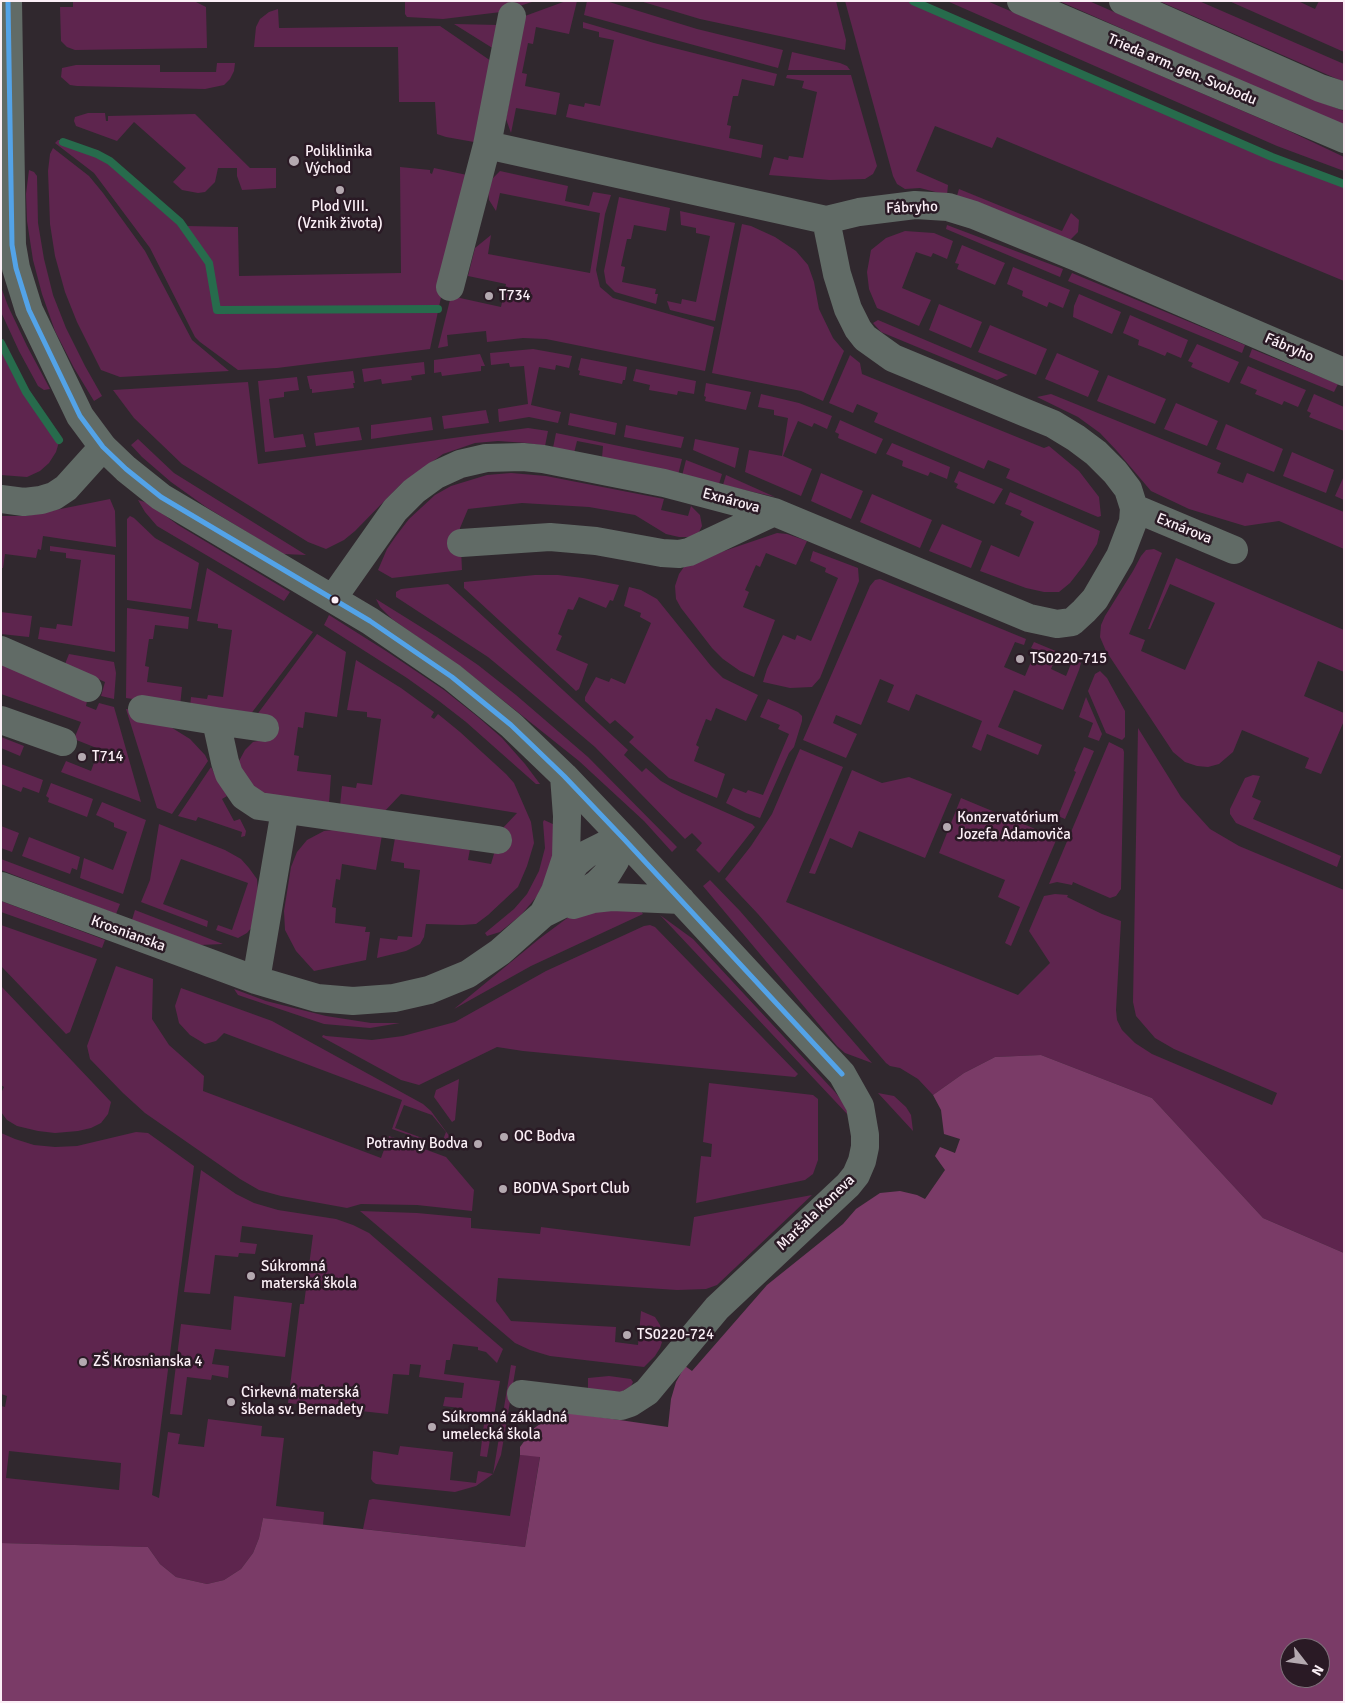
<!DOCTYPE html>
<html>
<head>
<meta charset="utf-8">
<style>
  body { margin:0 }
  #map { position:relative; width:1345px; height:1703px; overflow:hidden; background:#30282e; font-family:Signika,sans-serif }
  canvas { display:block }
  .frame { position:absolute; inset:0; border:2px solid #fbeff6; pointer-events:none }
  .north { position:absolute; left:1280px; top:1638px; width:50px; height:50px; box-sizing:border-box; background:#2a1a25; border:1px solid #7e6f79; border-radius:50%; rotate:120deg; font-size:14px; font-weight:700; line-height:20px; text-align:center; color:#fbeff6 }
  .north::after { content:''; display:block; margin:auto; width:18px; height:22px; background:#b4a9b0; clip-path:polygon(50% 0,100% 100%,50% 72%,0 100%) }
</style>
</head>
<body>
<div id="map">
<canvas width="1345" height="1703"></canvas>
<div class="frame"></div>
<div class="north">N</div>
</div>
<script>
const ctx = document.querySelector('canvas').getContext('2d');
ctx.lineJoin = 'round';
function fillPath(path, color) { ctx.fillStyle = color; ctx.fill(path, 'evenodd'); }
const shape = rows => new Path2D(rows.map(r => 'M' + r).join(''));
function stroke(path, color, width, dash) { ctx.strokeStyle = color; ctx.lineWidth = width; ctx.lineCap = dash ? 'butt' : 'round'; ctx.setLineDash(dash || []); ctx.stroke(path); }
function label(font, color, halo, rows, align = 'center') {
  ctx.font = font + ' Signika,sans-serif'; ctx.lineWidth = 5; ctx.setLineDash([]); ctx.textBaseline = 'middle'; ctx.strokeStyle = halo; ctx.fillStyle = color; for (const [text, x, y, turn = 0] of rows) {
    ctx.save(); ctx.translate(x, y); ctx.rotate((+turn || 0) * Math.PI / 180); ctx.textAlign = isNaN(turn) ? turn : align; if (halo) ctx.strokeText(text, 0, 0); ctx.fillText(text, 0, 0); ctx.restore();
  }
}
fillPath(shape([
  [73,1,194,1,206,7,207,48,75,50,67,47,61,41,60,7,73,7],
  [405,1,535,1,501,12,443,19,407,17,405,14],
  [566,1,577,1,569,34,536,27,533,44,528,43,522,73,527,74,525,86,560,93,556,115,516,108,511,133,506,119,525,16],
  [587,1,606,1,697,29,783,50,778,68,584,15],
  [640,1,836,1,846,40,845,50,700,19],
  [845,1,908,1,1271,159,1344,187,1344,281,997,137,992,148,935,126,916,171,948,185,947,195,920,188,905,189,897,184,893,176],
  [947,1,987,1,1287,130,1344,157,1344,171,1277,146],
  [1059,1,1089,1,1315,100,1344,111,1344,126],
  [1159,1,1199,1,1344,64,1344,82],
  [1229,1,1298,1,1315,9,1319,1,1344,1,1344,52],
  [278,9,279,28,440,26,491,61,474,142,446,137,437,134,435,102,399,102,398,47,254,47,256,27,260,19,269,12],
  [583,22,654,43,777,74,774,86,742,79,738,96,733,96,727,125,731,126,729,138,763,145,761,158,566,117,569,104,584,107,585,103,600,106,614,40,599,37,599,32,583,28],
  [454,24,499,25,494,49],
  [792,52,840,63,847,66,850,70,788,70],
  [217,63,235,63,234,71,230,79,224,85,205,89,77,86,70,85,61,77,62,68,76,65,160,65,160,72,216,72],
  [787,75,851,75,877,166,873,174,865,179,830,180,769,175,774,157,788,160,789,156,803,158,817,92,802,88,804,81,786,78],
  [88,113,105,113,106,121,108,121,108,116,195,114,250,168,276,168,276,188,242,190,237,176,237,168,218,168,215,182,205,192,198,193,182,190,173,182,186,168,134,122,117,141,76,126,74,121,75,117],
  [58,140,63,140,62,143,103,158,179,223,186,226,238,227,239,276,401,273,400,167,430,170,430,173,432,174,434,168,467,175,430,349,277,368,238,370,200,342,195,337,150,248,94,173,55,143],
  [53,148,89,176,103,193,145,251,192,340,229,371,120,377,101,370,77,322,65,292,55,256,50,224,49,197,48,171,50,154],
  [29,170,34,172,37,176,38,223,44,259,53,295,66,328,85,366,102,396,94,401,74,368,55,331,42,294,33,260,27,221,26,194],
  [500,171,568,186,565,201,589,206,593,192,611,195,605,214,596,270,600,287,613,298,714,327,705,371,546,339,523,338,487,342,486,331,447,335,448,346,438,348,451,296,501,307,506,284,468,276,475,248,491,235,488,254,590,273,600,213,500,193,496,211,489,200,488,190,493,178],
  [959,189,1062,231,1071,213,1079,220,1078,232,1071,239,1060,239,956,199],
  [619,197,670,208,666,231,634,225,631,239,627,239,621,266,625,267,622,282,656,289,655,294,658,294,656,304,615,292,606,283,604,271],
  [680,211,735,223,715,321,670,310,667,301,681,304,682,299,696,302,710,236,696,233,696,228,681,225],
  [742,224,751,226,775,237,796,251,808,265,814,282,819,309,833,338,844,351,823,401,801,391,712,373],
  [947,225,1063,269,1060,277,946,229],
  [905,231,934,233,953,241,947,259,933,253,931,257,916,252,902,288,931,300,919,326,877,308,869,289,867,272,871,250,886,238],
  [962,245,1005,263,995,285,957,269,959,264,955,263],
  [1013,267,1070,290,1063,308,1049,302,1047,307,1022,296,1023,291,1007,284],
  [1072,273,1245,345,1242,353,1068,281],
  [1,287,8,306,27,346,50,389,44,390,38,386,19,351,1,312],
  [1079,294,1121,312,1112,334,1073,317,1074,306],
  [939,304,982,322,971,348,929,330],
  [1130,315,1188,340,1181,358,1167,352,1165,356,1151,350,1138,345,1139,340,1123,333],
  [878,320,1008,375,997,380,881,332,873,323],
  [990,325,1047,349,1036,375,978,352],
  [1197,344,1239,362,1229,383,1191,367,1193,363,1188,361],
  [1,345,26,392,59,442,56,452,49,463,40,471,27,477,1,475],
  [533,349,572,356,569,368,556,365,555,370,539,367,531,405,561,412,558,423,529,417,499,422,498,409,528,404,524,366,510,367,509,363,491,365,490,353],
  [1252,349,1338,384,1334,392,1249,357],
  [1057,353,1099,371,1088,397,1045,379],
  [480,354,485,366,481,366,481,371,442,376,441,372,434,373,434,360],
  [850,355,860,363,862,374,1044,448,1049,446,1079,471,1099,497,1101,516,1098,517,1006,478,1010,469,988,460,984,469,874,422,878,413,857,404,853,413,829,403],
  [581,358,627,367,625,380,623,380,622,384,579,375,580,371,578,370],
  [424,362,425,374,411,376,412,380,382,384,381,379,364,382,362,369],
  [1248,366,1306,390,1298,407,1284,401,1282,405,1270,400,1255,394,1257,390,1240,383],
  [636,369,696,381,694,394,678,391,677,395,649,390,650,385,633,381],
  [353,371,355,383,353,383,354,388,312,393,312,389,310,389,307,376],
  [1108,375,1166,399,1155,424,1097,401],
  [297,377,299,390,284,392,284,397,269,399,274,438,303,434,306,447,265,452,258,381],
  [248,382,258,464,528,428,548,431,545,446,527,443,498,441,475,443,443,454,401,484,355,531,344,540,326,549,308,542,182,464,134,418,113,390],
  [706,383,751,392,746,410,705,401,706,397,704,396],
  [761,394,799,403,832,416,827,429,814,423,812,427,798,421,783,456,812,469,801,496,745,472,749,450,782,456,788,418,774,415,774,410,758,407],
  [1051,394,1221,463,1217,473,1243,483,1247,473,1344,512,1344,549,1279,521,1245,526,1189,509,1151,491,1117,451,1100,433,1078,417,1037,397],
  [1314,394,1344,407,1344,431,1309,417,1311,413,1307,411],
  [1176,403,1218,421,1207,446,1164,429],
  [486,410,489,423,444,429,442,416],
  [570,413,617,423,615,435,568,425],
  [431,417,433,430,371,439,371,425],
  [840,420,883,439,876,454,838,438,839,434,835,432],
  [1226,424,1283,449,1274,472,1216,449],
  [626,425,684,437,681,448,624,437],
  [359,427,362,440,316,446,314,433],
  [556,433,682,459,678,475,602,458,603,446,577,441,574,453,553,448],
  [138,439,174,473,306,555,283,554,206,507,171,482,142,457,131,445],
  [695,439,739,448,735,468,693,450],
  [892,443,950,467,947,479,930,472,928,476,902,466,903,461,886,454],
  [1292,452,1334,470,1326,493,1283,476],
  [686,460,722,474,719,484,682,476],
  [959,471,1003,489,994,504,956,488,958,484,954,482],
  [511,473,546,476,664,499,661,510,688,516,691,506,700,515,702,526,698,534,691,537,679,537,666,534,635,515,589,507,522,503,468,509,460,528,462,570,392,578,378,570,387,549,396,536,409,519,435,495,451,486,487,475],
  [821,473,863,491,851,519,811,501],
  [726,475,775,497,723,485],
  [1344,476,1344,500,1335,496],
  [1010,492,1100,531,1097,544,1084,565,1070,583,1059,592,1044,592,1026,588,980,571,991,545,1019,557,1034,522,1020,515,1022,511,1005,504],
  [872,494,932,520,920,548,860,522],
  [110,499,115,511,116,547,43,536,41,550,38,549,36,558,5,554,3,568,1,568,1,516,26,516],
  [138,500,148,503,178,525,290,592,284,601,157,526,145,512],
  [130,516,134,518,155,538,199,563,191,609,127,600,127,519],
  [942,524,982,541,971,568,929,551],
  [777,533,787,534,807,541,796,565,766,553,760,567,756,565,745,590,749,592,743,607,775,620,754,677,740,671,723,659,712,648,681,608,676,599,675,586,679,574,686,564],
  [50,546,115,555,115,652,38,639,40,627,56,629,57,624,72,626,81,560,66,558,66,553,50,551],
  [1154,549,1162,553,1129,634,1145,640,1141,651,1185,670,1215,603,1170,584,1150,629,1148,629,1176,558,1344,630,1344,672,1318,661,1304,696,1344,713,1344,721,1321,774,1305,768,1309,758,1242,730,1233,752,1219,764,1208,767,1197,766,1185,762,1173,752,1106,651,1100,637,1101,625,1105,616,1133,571,1141,556,1146,550],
  [813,551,858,568,859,581,820,678,812,687,790,688,763,682,767,669,783,635,795,640,797,635,811,641,838,578,825,572,826,568,810,561],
  [207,568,313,632,250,715,190,707,191,697,207,699,208,695,223,697,232,630,218,628,218,624,197,621],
  [535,575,558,575,583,578,619,585,613,601,610,600,606,608,579,597,573,610,568,609,558,634,562,636,556,650,588,664,579,689,576,691,464,588,464,582],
  [880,579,1026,639,1024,645,1015,642,1004,667,1025,676,1036,650,1031,648,1034,642,1058,652,1051,669,1066,676,1073,659,1081,663,1079,670,1063,710,1014,690,998,727,1042,745,1038,755,987,734,981,751,972,747,982,721,916,694,909,711,887,702,894,685,880,679,861,725,836,715,833,723,857,734,846,758,803,740,870,586,875,580],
  [448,584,628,750,624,755,642,772,646,768,661,781,682,793,752,824,755,827,719,873,696,850,702,843,692,833,685,839,595,747,522,685,488,657,396,597,396,592,401,589],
  [629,587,641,590,657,599,711,666,723,678,758,695,746,721,716,708,711,721,706,719,696,745,699,747,694,761,725,774,717,798,669,778,629,742,634,737,615,720,610,724,585,701,585,697,596,677,609,682,611,678,625,684,651,623,640,617,641,613,624,606],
  [376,599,437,637,478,665,516,695,588,757,677,847,672,852,644,821,579,761,470,674,392,619,380,607],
  [127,608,189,617,188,629,155,625,153,639,149,639,145,666,149,667,147,682,182,687,180,706,126,698],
  [1,612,32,616,29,637,1,634],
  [329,615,386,651,444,690,478,717,502,738,525,764,540,784,536,784,466,722,439,701,407,678,324,625],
  [317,634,346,652,337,717,305,712,303,728,298,727,294,755,299,756,297,771,331,775,329,804,264,794,251,786,241,775,239,761,245,750,253,742,273,738,275,719,256,716],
  [69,654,114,662,116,673,114,699,101,696,105,682,65,664],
  [356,660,401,688,434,712,431,717,434,719,438,714,460,732,506,774,514,783,531,822,534,843,527,866,518,887,488,915,476,924,462,925,426,924,424,937,420,944,406,951,377,958,380,938,397,940,398,936,412,937,420,870,404,868,404,863,391,861,395,838,470,849,468,860,491,864,501,830,517,813,401,794,384,812,340,806,342,786,356,788,357,783,372,785,381,719,367,717,367,712,347,710],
  [1,663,87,701,86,706,96,710,99,703,114,707,141,802,61,772,66,761,91,771,99,749,74,739,81,722,1,694],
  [1100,671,1107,678,1125,711,1125,737,1122,740,1106,733,1088,691,1095,674],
  [1086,697,1102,734,1099,741,1088,737,1093,723,1079,717],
  [768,699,798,712,802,716,802,721,794,747,789,753,760,818,746,813,726,803,733,788,746,793,748,790,763,795,789,734,778,729,780,725,760,717],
  [126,709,141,711,169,726,190,739,205,755,208,761,172,814,157,808],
  [1138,728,1181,797,1210,829,1239,846,1344,890,1344,1253,1263,1218,1152,1098,1041,1055,995,1057,964,1073,933,1095,918,1079,900,1068,890,1066,886,1063,758,914,725,879,751,846,772,814,800,749,843,767,786,902,1018,995,1050,963,1029,931,1044,896,1055,894,1068,895,1067,897,1102,914,1121,921,1116,1010,1117,1020,1122,1030,1135,1043,1152,1054,1272,1105,1277,1093,1174,1049,1155,1038,1136,1016,1133,1002],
  [1,737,24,746,20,756,1,748],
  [1109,742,1123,749,1124,752,1121,889,1116,896,1110,898,1073,882,1072,885,1057,882,1049,884],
  [1084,747,1094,751,1065,819,1058,816,1076,772,1074,771],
  [1,764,43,780,39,793,23,787,21,792,1,784],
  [211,767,227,796,222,799,234,821,240,819,246,831,245,836,241,837,242,832,198,817,196,821,178,816],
  [852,770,882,783,909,777,952,794,925,858,859,831,852,848,830,838,815,874,809,873],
  [1253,775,1260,776,1252,797,1261,801,1253,819,1341,856,1337,867,1236,823,1230,814,1230,809,1245,778],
  [51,783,93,799,87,817,48,802,49,798,46,796],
  [961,798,1057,838,1011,946,1005,943,1020,907,998,897,1005,880,939,853],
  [102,802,146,820,123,894,80,878,84,858,113,870,127,832,114,827,114,823,96,815],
  [544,820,555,825,555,847,549,871,538,895,521,915,500,932,487,936,485,933,514,909,527,894,539,871,545,848,543,822],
  [159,824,225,850,241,859,249,868,257,879,258,892,253,926,247,933,238,938,216,930,218,925,232,930,248,883,181,859,163,904,208,921,207,927,141,902,150,880],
  [1,826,19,833,12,852,1,848],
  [342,829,382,835,376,870,342,864,340,880,336,879,332,907,336,908,335,923,366,927,365,932,370,932,366,960,314,971,296,951,285,930,284,911,291,867,297,852,307,840,324,831],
  [29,837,80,857,77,870,72,868,70,874,22,856],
  [1,859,120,904,116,914,1,870],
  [710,880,740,911,872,1063,845,1053,837,1046,703,886],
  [1,901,105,940,102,948,1,912],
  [639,908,643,914,531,966,454,1009,539,939,570,916,585,910],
  [135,910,223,944,200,945,132,920],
  [660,915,693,939,835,1092,845,1105,849,1116],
  [1,925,97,959,70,1032,66,1034,1,966],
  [650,925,655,927,798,1074,795,1077,523,1051,497,1047,419,1085,401,1080,322,1037,323,1035,326,1036,372,1040,403,1036,455,1022,546,971,644,926],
  [116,966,153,979,152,1019,169,1045,204,1076,203,1091,381,1158,389,1136,446,1157,474,1190,472,1211,417,1205,361,1204,347,1208,281,1196,259,1190,240,1179,145,1113,123,1093,90,1059,87,1046],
  [1,986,111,1102,108,1114,101,1123,91,1128,78,1131,55,1133,38,1131,17,1126,7,1120,1,1112,1,1093,4,1087,1,1085],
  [181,988,272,1021,423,1104,431,1111,450,1137,446,1148,392,1129,402,1100,224,1033,216,1041,205,1044,190,1035,179,1023,175,1006],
  [404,1105,432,1115,446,1132,441,1145,395,1128],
  [234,989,266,1001,326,1016,371,1023,400,1023,370,1028,324,1024,238,995],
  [459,1079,455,1120,452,1122,434,1097,436,1090],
  [709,1083,813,1095,818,1099,818,1160,813,1174,805,1180,696,1203,701,1156,711,1157,712,1144,703,1142],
  [878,1093,894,1096,906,1107,911,1115,913,1131],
  [136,1132,148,1133,194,1166,152,1495,159,1498,168,1432,180,1434,178,1444,204,1447,208,1419,262,1426,261,1436,284,1438,276,1506,324,1512,323,1525,263,1518,259,1538,253,1553,241,1569,224,1580,207,1584,176,1577,160,1564,148,1547,1,1543,1,1406,5,1407,7,1396,1,1394,1,1133,15,1139,34,1145,55,1147,77,1146],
  [9,1451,121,1463,119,1490,6,1478],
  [201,1170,236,1194,254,1203,278,1210,336,1219,353,1225,369,1233,503,1349,497,1363,486,1352,478,1350,478,1347,453,1344,450,1360,446,1360,445,1368,444,1374,500,1381,487,1457,480,1456,485,1416,459,1413,460,1408,443,1406,445,1397,462,1398,464,1383,419,1377,421,1365,410,1364,409,1375,393,1374,388,1414,288,1403,300,1304,304,1304,313,1235,242,1226,240,1242,257,1244,255,1254,239,1253,238,1257,215,1255,210,1294,184,1292],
  [812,1195,717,1285,706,1289,677,1290,498,1278,496,1301,511,1321,616,1327,615,1342,638,1345,641,1311,655,1317,660,1325,663,1339,660,1348,655,1356,644,1367,550,1356,530,1350,515,1343,360,1211,417,1213,471,1218,471,1228,540,1234,541,1227,690,1246,694,1217],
  [234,1296,292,1303,285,1357,215,1349,212,1364,229,1366,228,1378,212,1375,211,1380,187,1377,182,1415,170,1414,181,1324,231,1330],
  [511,1365,516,1366,501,1455,493,1474,476,1486,455,1492,376,1484,373,1482,371,1479,373,1451,398,1455,400,1446,453,1452,450,1480,476,1483,478,1471,493,1474],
  [609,1376,631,1379,633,1382,631,1386,621,1392,588,1391,588,1378],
  [520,1455,540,1456,525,1547,363,1529,369,1500,373,1499,510,1516]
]), '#5e254e');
fillPath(shape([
  [1041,1055,1152,1098,1263,1218,1344,1253,1344,1702,1,1702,1,1543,148,1547,160,1564,176,1577,207,1584,224,1580,241,1569,253,1553,259,1538,263,1518,525,1547,540,1457,520,1455,520,1447,533,1429,547,1419,559,1414,571,1413,668,1427,671,1399,676,1382,685,1366,692,1371,767,1285,843,1224,856,1209,880,1193,900,1191,917,1195,925,1199,945,1170,935,1156,940,1147,955,1153,960,1139,944,1134,941,1110,933,1095,964,1073,995,1057],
  [1290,1648,1320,1648,1320,1678,1290,1678]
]), '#7a3b67');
stroke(shape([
  [913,1,1272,157,1344,184],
  [63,142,97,154,110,161,180,222,209,263,217,310,438,309],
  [1,343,26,392,59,440]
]), '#276b4c', 8);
stroke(shape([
  [8,1,12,245,16,268,29,310,80,416,103,447,126,469,161,497,370,621,452,677,511,725,564,776,624,839,842,1074,860,1106,865,1135,865,1147,862,1161,856,1175,848,1185,717,1308,647,1392,630,1403,621,1406,521,1394],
  [1021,1,1344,139],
  [1123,1,1320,88,1344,96],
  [487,145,826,220,859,212,915,205,948,207,974,215,1079,258,1344,372],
  [450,287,487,145,512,16],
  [1,499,24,502,41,500,54,496,66,488,103,447],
  [1134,508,1234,550],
  [461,543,550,537,596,541,662,553,679,554,689,552,774,512],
  [333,598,395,510,414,491,436,475,460,464,486,458,523,457,543,459,664,483,774,512,1029,618,1057,624,1072,622,1084,611,1095,599,1120,556,1133,522,1134,508,1128,489,1115,472,1096,453,1076,438,1053,424,1026,413,893,358,865,338,858,329,848,309,837,274,826,220],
  [1,650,88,688],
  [142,709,216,721,225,762,229,774,244,796,259,806,498,840],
  [1,720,63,742],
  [216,721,265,728],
  [562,883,576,863,587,854,611,842,624,839],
  [1,886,256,980,317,998,353,1001,394,998,429,990,468,974,500,952,543,914,579,896,597,884,607,874,615,861,624,839],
  [573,905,593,899,612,897,681,900],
  [543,914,555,891,566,858,567,816,564,776],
  [256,980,285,810]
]), '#616b66', 28);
stroke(shape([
  [8,1,12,245,16,268,29,310,80,416,103,447,126,469,161,497,370,621,452,677,511,725,564,776,624,839,842,1074]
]), '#53a3e8', 5);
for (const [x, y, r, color] of [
  [294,161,6,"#b4a9b0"],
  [340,190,5,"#b4a9b0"],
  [489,296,5,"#b4a9b0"],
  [335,600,4.5,"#fbeff6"],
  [1020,659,5,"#b4a9b0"],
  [82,757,5,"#b4a9b0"],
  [947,827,5,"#b4a9b0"],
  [504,1137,5,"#b4a9b0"],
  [478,1144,5,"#b4a9b0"],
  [503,1189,5,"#b4a9b0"],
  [251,1276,5,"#b4a9b0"],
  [627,1335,5,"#b4a9b0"],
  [83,1362,5,"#b4a9b0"],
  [231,1402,5,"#b4a9b0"],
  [432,1427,5,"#b4a9b0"]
]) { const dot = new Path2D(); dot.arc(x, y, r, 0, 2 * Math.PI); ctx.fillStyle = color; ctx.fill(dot); stroke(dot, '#2a1a25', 2); }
label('15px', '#fbeff6', '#2a1a25', [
  ["Trieda arm. gen. Svobodu",1182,70,23],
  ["Fábryho",912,208,-2],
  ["Fábryho",1289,348,23],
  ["Exnárova",731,501,15],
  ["Exnárova",1184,529,22],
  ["Krosnianska",128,934,20],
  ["Maršala Koneva",816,1213,-44]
]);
label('15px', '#fbeff6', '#2a1a25', [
  ["Poliklinika",305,152],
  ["Východ",305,169],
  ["Plod VIII.",340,207,"center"],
  ["(Vznik života)",340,224,"center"],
  ["T734",499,296],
  ["TS0220-715",1030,659],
  ["T714",92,757],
  ["Konzervatórium",957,818],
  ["Jozefa Adamoviča",957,835],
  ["OC Bodva",514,1137],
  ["Potraviny Bodva",468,1144,"right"],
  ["BODVA Sport Club",513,1189],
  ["Súkromná",261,1267],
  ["materská škola",261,1284],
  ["TS0220-724",637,1335],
  ["ZŠ Krosnianska 4",93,1362],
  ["Cirkevná materská",241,1393],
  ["škola sv. Bernadety",241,1410],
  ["Súkromná základná",442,1418],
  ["umelecká škola",442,1435]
], 'left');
</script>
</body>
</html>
